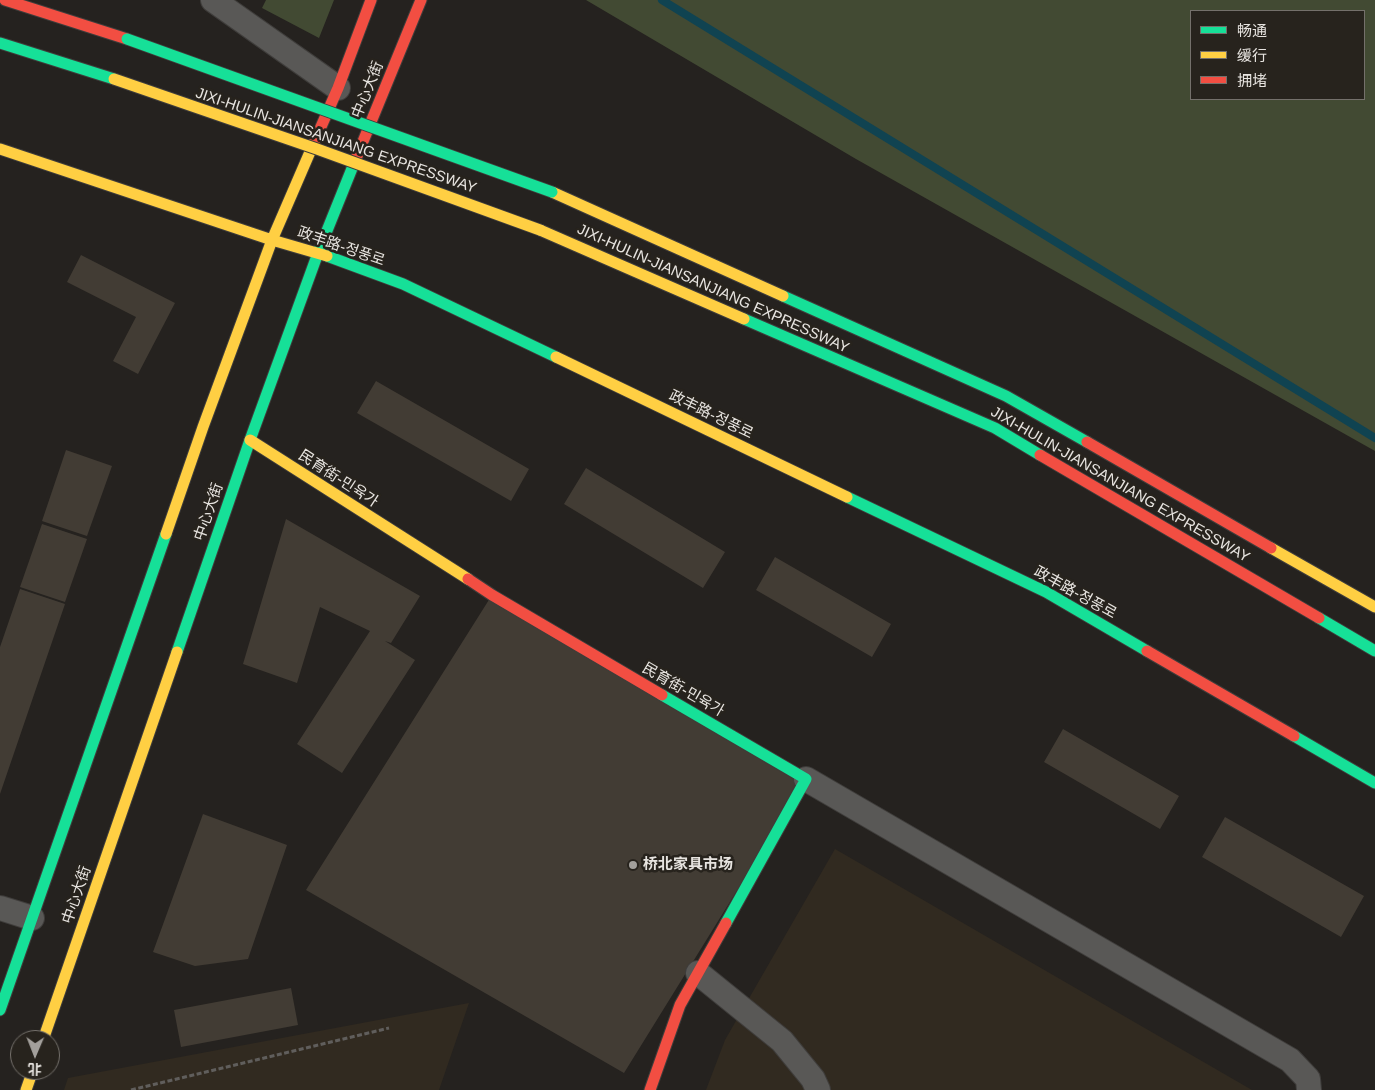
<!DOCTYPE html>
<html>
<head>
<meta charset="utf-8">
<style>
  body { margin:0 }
  #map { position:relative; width:1375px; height:1090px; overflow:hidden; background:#25221f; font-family:Helvetica,"Noto Sans SC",sans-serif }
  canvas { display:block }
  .legend { position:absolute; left:1190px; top:10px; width:175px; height:90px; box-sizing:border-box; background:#27231d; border:1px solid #74706b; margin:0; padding:6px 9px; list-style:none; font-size:15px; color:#e7e4e0 }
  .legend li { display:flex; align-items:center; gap:10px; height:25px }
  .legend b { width:25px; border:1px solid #74706b }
  .north { position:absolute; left:10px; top:1030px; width:50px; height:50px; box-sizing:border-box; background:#27231d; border:1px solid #74706b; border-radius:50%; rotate:181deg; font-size:14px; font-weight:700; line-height:20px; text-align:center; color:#e7e4e0 }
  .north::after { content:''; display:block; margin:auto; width:18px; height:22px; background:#a3a09c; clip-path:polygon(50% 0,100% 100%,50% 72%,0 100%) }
</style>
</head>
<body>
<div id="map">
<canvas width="1375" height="1090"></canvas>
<ul class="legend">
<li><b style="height:6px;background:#16e098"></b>畅通</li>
<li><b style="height:6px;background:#ffcf43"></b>缓行</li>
<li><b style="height:6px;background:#f24e42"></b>拥堵</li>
</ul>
<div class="north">北</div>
</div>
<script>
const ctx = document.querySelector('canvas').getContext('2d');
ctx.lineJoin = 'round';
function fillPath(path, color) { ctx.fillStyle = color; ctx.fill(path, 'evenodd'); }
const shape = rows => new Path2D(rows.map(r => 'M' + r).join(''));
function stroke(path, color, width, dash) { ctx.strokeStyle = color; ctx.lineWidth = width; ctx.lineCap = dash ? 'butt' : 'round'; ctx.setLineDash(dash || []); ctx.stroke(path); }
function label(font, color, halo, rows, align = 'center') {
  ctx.font = font + ' Helvetica,"Noto Sans SC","Noto Sans KR",sans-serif'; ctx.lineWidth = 5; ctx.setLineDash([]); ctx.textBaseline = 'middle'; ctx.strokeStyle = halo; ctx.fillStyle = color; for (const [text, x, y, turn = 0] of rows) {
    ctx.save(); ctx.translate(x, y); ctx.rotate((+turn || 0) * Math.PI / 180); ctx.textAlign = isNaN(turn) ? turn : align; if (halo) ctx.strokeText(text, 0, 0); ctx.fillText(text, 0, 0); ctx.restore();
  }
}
fillPath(shape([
  [835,849,1252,1090,706,1090,725,1040],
  [469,1003,439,1090,64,1090,68,1078]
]), '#312a20');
fillPath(shape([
  [266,0,334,0,319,38,262,8],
  [586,0,1375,0,1375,451,856,159],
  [1364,11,1364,99,1191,99,1191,11]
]), '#424a33');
stroke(shape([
  [662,0,1375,438]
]), '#104351', 8);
fillPath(shape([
  [81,255,175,303,138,374,113,361,136,317,67,282],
  [376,381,529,469,511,501,357,413],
  [66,450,112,466,87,536,42,521],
  [586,468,725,552,703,588,564,504],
  [286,519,420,596,391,643,385,641,415,660,342,773,297,744,370,631,320,607,297,683,243,664],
  [42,524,87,539,65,602,20,587],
  [775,557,891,624,872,657,756,590],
  [20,589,65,604,0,794,0,647],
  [492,595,806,779,624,1073,306,890],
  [1063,729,1179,796,1160,829,1044,762],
  [203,814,287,845,248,959,195,966,153,952],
  [1225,817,1364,896,1341,937,1202,857],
  [291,988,298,1025,181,1047,174,1010]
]), '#423c34');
const street = shape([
  [213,0,338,88],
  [806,779,1290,1060,1308,1079,1309,1090],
  [0,908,32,918],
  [698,973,782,1041,813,1079,818,1090]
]);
const fast = shape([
  [0,43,114,79],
  [327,256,403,284,556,357],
  [783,296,1006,396,1087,442],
  [744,319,995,428,1040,455],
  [847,497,1046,592,1147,651],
  [1319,618,1375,651],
  [177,652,250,440,318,253,355,161],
  [662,695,806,779,726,923],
  [1294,736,1375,783],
  [0,1010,166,534]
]);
const slow = shape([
  [0,149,272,240,327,256],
  [552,192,783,296],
  [540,230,744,319],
  [556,357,847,497],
  [250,440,468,579],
  [166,534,203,427,272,240,313,145],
  [1271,548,1375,607],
  [43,1040,177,652],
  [26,1090,33,1070]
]);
const jam = shape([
  [5,0,127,39],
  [313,145,338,88,371,0],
  [355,161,421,0],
  [1087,442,1271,548],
  [1040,455,1319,618],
  [468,579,492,595,662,695],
  [1147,651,1294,736],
  [650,1090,680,1005,726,923]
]);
stroke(street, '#3f3d3b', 26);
stroke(fast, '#3f3d3b', 13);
stroke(slow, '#3f3d3b', 13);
stroke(jam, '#3f3d3b', 13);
stroke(shape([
  [131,1090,389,1028]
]), '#605e5c', 3, [5, 2.5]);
stroke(street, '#595856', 24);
stroke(fast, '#16e098', 11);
stroke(slow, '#ffcf43', 11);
stroke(jam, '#f24e42', 11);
const fastBridge = shape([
  [127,39,552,192]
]);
const slowBridge = shape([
  [114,79,317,149,540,230]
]);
stroke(fastBridge, '#3f3d3b', 13, []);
stroke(slowBridge, '#3f3d3b', 13, []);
stroke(fastBridge, '#16e098', 11);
stroke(slowBridge, '#ffcf43', 11);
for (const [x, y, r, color] of [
  [633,865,5,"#a3a09c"]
]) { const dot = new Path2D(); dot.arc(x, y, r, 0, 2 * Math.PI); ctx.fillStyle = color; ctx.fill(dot); stroke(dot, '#27231d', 2); }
label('15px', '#e7e4e0', '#27231d', [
  ["中心大街",368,90,-68],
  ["JIXI-HULIN-JIANSANJIANG EXPRESSWAY",336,141,19],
  ["政丰路-정풍로",341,247,19],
  ["JIXI-HULIN-JIANSANJIANG EXPRESSWAY",713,289,24],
  ["政丰路-정풍로",711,415,26],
  ["民育街-민육가",338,479,33],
  ["JIXI-HULIN-JIANSANJIANG EXPRESSWAY",1120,485,30],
  ["中心大街",209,512,-71],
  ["政丰路-정풍로",1075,593,29],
  ["民育街-민육가",683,690,30],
  ["中心大街",77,895,-71]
]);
label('bold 15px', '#e7e4e0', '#27231d', [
  ["桥北家具市场",643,865]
], 'left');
</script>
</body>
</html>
